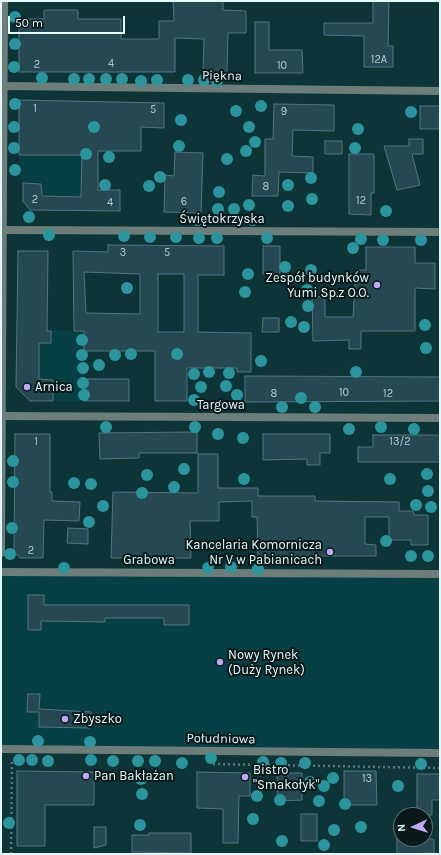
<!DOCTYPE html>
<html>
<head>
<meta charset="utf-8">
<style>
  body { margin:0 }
  #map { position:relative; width:441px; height:855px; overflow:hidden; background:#0d3538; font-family:Karla,sans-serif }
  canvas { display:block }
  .frame { position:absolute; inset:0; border:2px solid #e3f8fa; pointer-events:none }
  .north { position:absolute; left:393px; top:807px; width:40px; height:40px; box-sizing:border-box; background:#0a1a1b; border:1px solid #617374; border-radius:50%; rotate:266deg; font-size:11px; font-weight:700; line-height:16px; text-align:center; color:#e3f8fa }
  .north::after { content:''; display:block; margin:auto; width:14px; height:18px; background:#bcaaf5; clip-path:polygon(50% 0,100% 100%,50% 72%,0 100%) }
  .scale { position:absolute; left:8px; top:16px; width:117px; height:18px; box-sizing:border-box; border:2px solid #e3f8fa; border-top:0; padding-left:5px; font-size:12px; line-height:14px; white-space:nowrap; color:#e3f8fa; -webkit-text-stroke:3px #0a1a1b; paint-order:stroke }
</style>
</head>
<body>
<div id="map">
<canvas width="441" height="855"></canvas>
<div class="frame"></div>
<div class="north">N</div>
<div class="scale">50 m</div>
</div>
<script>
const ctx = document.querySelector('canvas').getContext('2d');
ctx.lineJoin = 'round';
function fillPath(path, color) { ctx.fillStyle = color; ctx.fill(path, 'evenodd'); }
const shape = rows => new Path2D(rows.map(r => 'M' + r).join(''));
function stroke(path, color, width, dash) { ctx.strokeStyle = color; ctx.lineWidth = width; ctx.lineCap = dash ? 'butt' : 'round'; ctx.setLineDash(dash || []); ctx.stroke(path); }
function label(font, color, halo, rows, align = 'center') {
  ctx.font = font + ' Karla,sans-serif'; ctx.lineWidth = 4; ctx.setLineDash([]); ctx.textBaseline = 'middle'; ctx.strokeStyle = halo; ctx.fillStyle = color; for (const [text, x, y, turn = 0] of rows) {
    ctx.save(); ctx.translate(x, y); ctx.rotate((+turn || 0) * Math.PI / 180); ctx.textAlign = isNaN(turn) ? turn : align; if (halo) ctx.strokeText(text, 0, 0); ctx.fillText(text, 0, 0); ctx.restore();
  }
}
fillPath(shape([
  [98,151,97,211,33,210,33,207,27,207,23,201,23,183,19,155,60,155],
  [17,330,84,331,84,401,30,401,17,359],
  [1,572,440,574,440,753,1,749]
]), '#074044');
const building = shape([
  [173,1,223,1,223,10,246,11,246,33,228,33,227,73,203,72,204,39,175,38,175,72,19,72,19,19,44,19,44,10,78,10,78,19,121,19,121,39,159,39,159,21,174,21,173,1],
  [373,1,389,1,388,46,393,46,393,67,364,67,364,36,324,35,324,23,373,23,373,1],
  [255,22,269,22,269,50,302,50,303,73,255,73,255,22],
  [19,100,164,103,164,128,141,127,141,151,98,151,98,190,120,190,120,211,30,210,23,201,23,183,41,184,42,196,81,197,82,155,19,155,19,100],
  [274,104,334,105,334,131,293,130,292,156,313,157,313,173,279,172,278,196,252,196,253,175,265,176,265,139,273,139,274,104],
  [420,106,440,106,440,129,420,129,420,106],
  [409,139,423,139,423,154,412,154,420,185,397,190,384,146,409,146,409,139],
  [325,141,342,141,342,154,325,154,325,141],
  [175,152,203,153,201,213,164,212,165,175,174,176,175,152],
  [349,154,374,154,374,193,371,193,371,215,349,214,349,154],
  [108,245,224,246,224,275,198,275,198,332,251,333,251,372,237,372,237,368,187,368,187,401,155,401,155,351,84,351,84,331,74,331,73,251,108,252,108,245],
  [84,272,140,274,140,314,86,313,84,272],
  [158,274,184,274,184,332,158,332,158,274],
  [263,246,280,246,280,274,263,274,263,246],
  [366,247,415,247,415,263,435,263,435,289,415,288,415,331,361,331,361,349,349,349,349,340,313,341,312,296,325,297,325,317,353,317,356,270,366,270,366,247],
  [18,251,48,251,47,331,51,331,51,343,39,343,39,379,53,380,53,401,30,401,16,387,18,251],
  [263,318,279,318,279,332,262,332,263,318],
  [245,376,440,377,440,401,245,402,245,376],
  [84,379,129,379,129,401,84,401,84,379],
  [197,432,197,453,139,453,139,458,100,459,99,433,197,432],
  [15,434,50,434,50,492,52,492,52,501,80,502,79,521,44,520,43,558,20,558,14,552,15,434],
  [263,434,330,434,330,453,320,453,320,465,307,465,307,459,263,460,263,434],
  [373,435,440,435,440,462,358,462,358,447,373,447,373,435],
  [198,454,218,454,218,488,258,488,258,496,315,496,315,501,399,502,399,511,413,511,414,515,428,515,428,545,411,545,411,540,389,540,389,517,365,517,365,544,376,545,376,556,258,556,257,517,252,517,252,501,219,502,219,521,190,521,191,558,111,558,113,492,198,493,198,454],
  [68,528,88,529,88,544,67,543,68,528],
  [28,595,44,595,44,605,189,605,189,625,164,625,164,618,105,618,105,622,41,621,41,630,28,630,28,595],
  [28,694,40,694,39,709,91,712,90,728,39,727,39,712,27,712,28,694],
  [17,771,94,772,94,805,45,805,45,846,17,846,17,771],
  [344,771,376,771,377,805,344,805,344,771],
  [197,772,250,773,250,796,239,796,238,843,223,843,223,809,197,808,197,772],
  [277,773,302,773,302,800,278,801,277,773],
  [417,774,440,774,440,800,432,800,432,815,417,815,417,774],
  [301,814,317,814,317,841,301,841,301,814],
  [94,827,106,827,106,845,94,848,94,827],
  [149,833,191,833,191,853,132,852,132,835,149,835,149,833],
  [397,839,432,839,434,840,434,853,397,854,397,839]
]);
fillPath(building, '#264853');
stroke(building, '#527481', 1);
stroke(shape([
  [213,764,440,768],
  [11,854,12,761]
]), '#597a7d', 2.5, [2, 3]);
stroke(shape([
  [4,86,440,91],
  [4,230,440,232],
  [1,416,440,418],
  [1,572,440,574],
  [1,749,440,753]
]), '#6c7d7a', 8);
stroke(shape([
  [1,553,4,1]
]), '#6c7d7a', 8);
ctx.fillStyle = '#2c949d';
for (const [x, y] of [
  [15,17],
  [15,44],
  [14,67],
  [42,78],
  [74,79],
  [89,79],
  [106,79],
  [122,79],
  [157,80],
  [188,80],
  [204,80],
  [141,81],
  [217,81],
  [15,104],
  [261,106],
  [236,111],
  [411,112],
  [181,120],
  [14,127],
  [94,127],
  [249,127],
  [358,129],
  [255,142],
  [179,146],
  [14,148],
  [355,148],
  [246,151],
  [86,154],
  [109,157],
  [227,159],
  [15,170],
  [160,177],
  [311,178],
  [105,185],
  [288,185],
  [149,186],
  [219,192],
  [312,199],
  [249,205],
  [288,206],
  [218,209],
  [234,209],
  [386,211],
  [29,217],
  [197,220],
  [253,220],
  [49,235],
  [124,236],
  [150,237],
  [176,237],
  [199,238],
  [217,238],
  [267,238],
  [361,239],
  [383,240],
  [421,240],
  [353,248],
  [285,267],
  [311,270],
  [248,274],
  [127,288],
  [307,290],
  [245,292],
  [308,306],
  [291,322],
  [425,325],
  [304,327],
  [82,340],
  [426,348],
  [131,354],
  [177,354],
  [82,355],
  [115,355],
  [261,361],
  [99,365],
  [83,368],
  [209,372],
  [356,372],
  [229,373],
  [194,374],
  [83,383],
  [226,386],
  [201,387],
  [84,395],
  [237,395],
  [301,398],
  [194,400],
  [282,407],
  [315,407],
  [106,427],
  [195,427],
  [381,427],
  [349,429],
  [414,429],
  [218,434],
  [243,438],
  [13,461],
  [184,469],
  [427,474],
  [147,475],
  [244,479],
  [390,479],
  [13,482],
  [74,483],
  [91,484],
  [174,487],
  [428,491],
  [142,493],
  [416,505],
  [103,506],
  [431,507],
  [89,522],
  [12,528],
  [386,541],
  [10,554],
  [411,556],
  [428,556],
  [231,567],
  [64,568],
  [208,568],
  [258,569],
  [38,741],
  [90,742],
  [211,758],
  [19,760],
  [32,760],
  [91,760],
  [48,761],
  [113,761],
  [138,761],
  [155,761],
  [263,762],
  [182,763],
  [281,763],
  [305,763],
  [421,764],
  [333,778],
  [141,779],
  [310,782],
  [324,786],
  [398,786],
  [142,794],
  [257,796],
  [280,800],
  [319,801],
  [345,804],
  [253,819],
  [9,823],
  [140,825],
  [361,827],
  [334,830],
  [282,841],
  [324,845]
]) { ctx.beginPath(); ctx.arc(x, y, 6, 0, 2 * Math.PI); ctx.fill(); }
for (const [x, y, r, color] of [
  [377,285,4,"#bcaaf5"],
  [27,387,4,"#bcaaf5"],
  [330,552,4,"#bcaaf5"],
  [220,662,4,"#bcaaf5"],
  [65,719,4,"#bcaaf5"],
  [86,776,4,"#bcaaf5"],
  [245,777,4,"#bcaaf5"]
]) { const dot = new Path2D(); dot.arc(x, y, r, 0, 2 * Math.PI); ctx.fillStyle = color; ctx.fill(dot); stroke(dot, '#0a1a1b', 1.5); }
label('11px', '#b4ccd0', null, [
  ["12A",379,60],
  ["4",111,64],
  ["2",37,65],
  ["10",282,66],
  ["1",35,109],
  ["5",153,110],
  ["9",284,112],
  ["8",266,187],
  ["2",35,200],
  ["12",361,201],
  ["6",184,202],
  ["4",110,203],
  ["3",123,253],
  ["5",167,253],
  ["10",344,393],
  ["8",274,394],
  ["12",388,394],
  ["1",36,442],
  ["13/2",400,442],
  ["2",31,551],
  ["13",367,779]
]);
label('13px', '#e3f8fa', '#0a1a1b', [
  ["Piękna",222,76,1],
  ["Świętokrzyska",222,219],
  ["Targowa",221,405],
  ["Grabowa",149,560],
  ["Południowa",221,739,1]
]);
label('13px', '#e3f8fa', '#0a1a1b', [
  ["Zespół budynków",369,278,"right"],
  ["Yumi Sp.z O.O.",369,293,"right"],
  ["Arnica",35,387],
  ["Kancelaria Komornicza",322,545,"right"],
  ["Nr V w Pabianicach",322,560,"right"],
  ["Nowy Rynek",228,655],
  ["(Duży Rynek)",228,670],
  ["Zbyszko",73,719],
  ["Bistro",253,770],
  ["\"Smakołyk\"",253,785],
  ["Pan Bakłażan",94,776]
], 'left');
</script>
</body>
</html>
